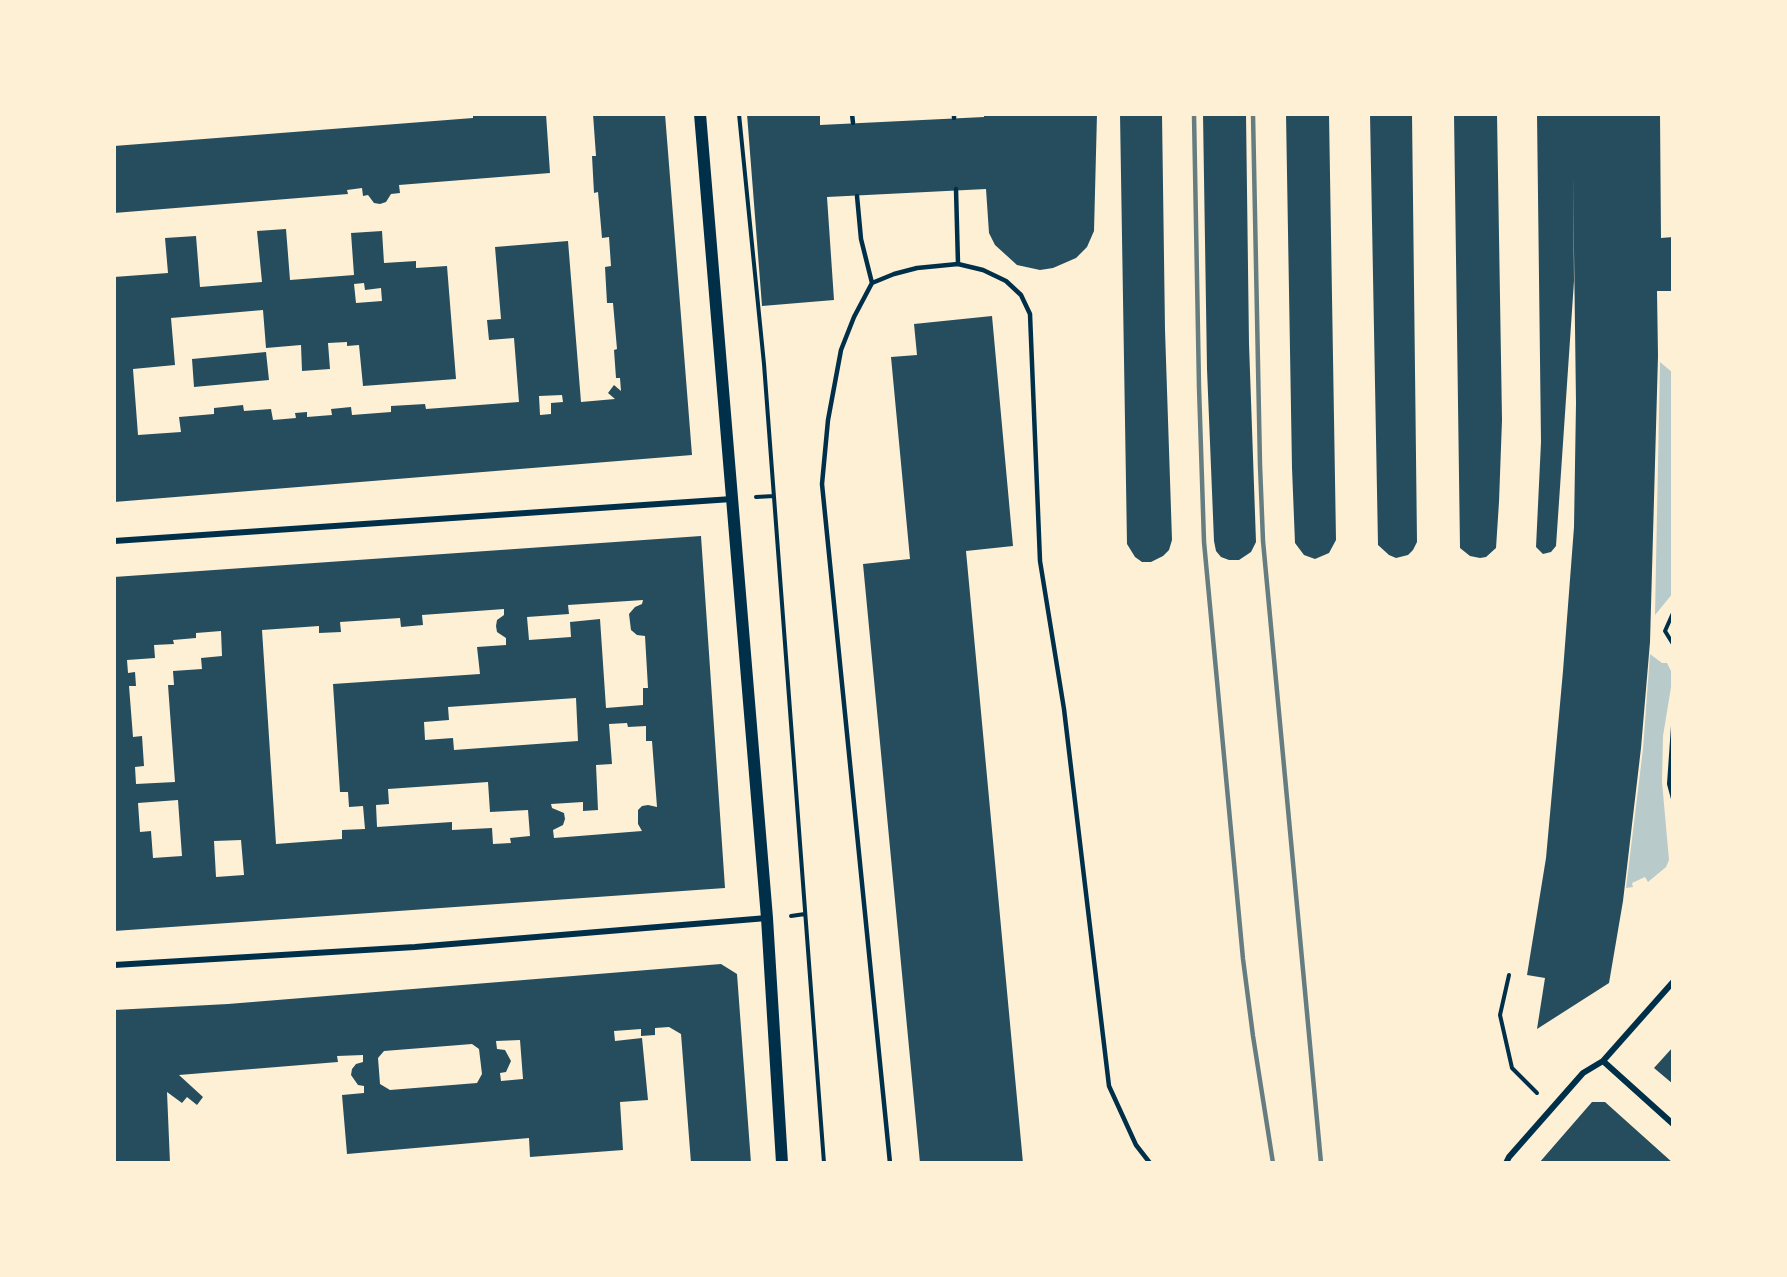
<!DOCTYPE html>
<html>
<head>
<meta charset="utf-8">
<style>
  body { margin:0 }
  #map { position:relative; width:1787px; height:1277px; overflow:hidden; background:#fdf0d5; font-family:"Source Sans 3",sans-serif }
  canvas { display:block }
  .frame { position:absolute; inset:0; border:116px solid #fdf0d5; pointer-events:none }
</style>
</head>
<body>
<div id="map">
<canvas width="1787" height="1277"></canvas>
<div class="frame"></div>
</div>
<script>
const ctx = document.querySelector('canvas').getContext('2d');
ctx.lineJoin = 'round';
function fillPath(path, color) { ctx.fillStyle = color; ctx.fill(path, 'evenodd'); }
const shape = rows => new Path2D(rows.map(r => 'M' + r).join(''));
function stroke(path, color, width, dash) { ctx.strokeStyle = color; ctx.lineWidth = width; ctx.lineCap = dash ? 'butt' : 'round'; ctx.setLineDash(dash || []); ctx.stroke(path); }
fillPath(shape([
  [1660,362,1673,373,1673,593,1655,615],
  [1650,654,1662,663,1667,663,1673,675,1663,736,1662,782,1669,860,1666,867,1648,882,1645,877,1632,883,1633,887,1626,888,1643,749]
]), '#b9caca');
fillPath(shape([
  [473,114,546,114,550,173,399,185,400,193,391,194,386,202,380,204,374,203,368,195,363,196,362,188,347,190,348,194,114,213,114,146,473,118],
  [593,114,665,114,692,455,114,502,114,277,168,273,165,238,196,236,200,287,262,282,257,231,286,229,290,280,354,275,351,233,382,231,384,263,416,261,416,268,447,266,456,379,363,386,359,345,347,346,347,342,328,343,330,369,302,371,301,345,266,348,263,310,171,318,175,365,133,369,138,435,181,432,179,417,214,414,214,408,243,405,244,411,271,409,273,420,296,418,295,413,307,412,307,417,332,415,331,409,351,407,352,415,391,412,391,406,425,404,426,409,519,402,514,338,489,340,487,320,501,319,495,247,568,241,581,402,615,399,608,393,614,385,621,391,620,378,616,378,614,350,617,349,613,303,607,303,605,267,611,266,609,237,602,238,598,192,594,193,592,156,596,156],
  [364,283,365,290,381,288,382,301,356,303,354,284],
  [562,395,563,402,551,403,551,414,540,415,539,396],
  [747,114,820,114,820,125,984,117,984,114,1097,114,1094,231,1087,247,1076,258,1053,268,1040,270,1017,265,995,245,989,233,986,189,827,197,834,300,762,306],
  [1120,114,1162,114,1165,330,1172,540,1169,550,1163,556,1151,562,1142,562,1135,557,1127,544],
  [1203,114,1246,114,1249,344,1256,542,1251,552,1239,560,1229,560,1221,557,1216,551,1214,541,1207,369],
  [1286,114,1329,114,1336,540,1329,553,1315,559,1304,555,1295,543,1292,468],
  [1370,114,1412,114,1417,542,1413,550,1408,555,1396,558,1389,555,1378,545],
  [1454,114,1497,114,1502,420,1499,502,1496,548,1486,557,1480,558,1470,556,1460,548],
  [1537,114,1660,114,1661,238,1673,237,1673,291,1657,291,1658,356,1650,642,1641,748,1623,901,1609,983,1537,1029,1545,978,1527,975,1546,858,1563,671,1574,527,1576,403,1573,174,1574,281,1556,546,1551,552,1543,554,1536,547,1541,442],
  [992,316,1013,546,966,551,1023,1163,920,1163,863,564,910,559,891,357,917,355,914,324],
  [266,352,269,380,194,387,192,359],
  [701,536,725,888,114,931,114,577],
  [643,600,642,604,635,607,629,614,631,630,637,635,645,636,648,688,643,688,643,705,606,708,600,619,570,622,571,637,529,640,527,617,569,614,568,605],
  [504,609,504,615,497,620,496,626,497,632,506,638,506,645,477,647,480,674,333,684,340,792,348,792,349,807,363,806,365,829,342,830,342,839,276,844,262,630,319,626,319,633,341,632,340,622,400,618,401,627,423,625,422,615],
  [221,631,222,656,201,658,202,669,173,671,174,685,168,685,175,782,136,784,135,767,144,766,142,736,133,737,129,686,136,686,135,672,128,673,127,660,155,658,154,645,174,644,173,640,196,638,196,633],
  [576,698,578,741,454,750,453,738,425,740,424,722,449,720,448,707],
  [627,723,628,727,646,726,646,741,652,741,657,807,648,805,642,806,638,810,638,824,642,831,554,838,553,830,563,825,565,819,564,813,552,808,551,804,583,802,583,811,598,810,596,765,612,764,609,724],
  [488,782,490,812,528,810,530,836,510,838,511,843,493,844,492,828,452,830,452,822,377,827,376,805,389,804,388,789],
  [178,800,182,856,153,858,151,831,140,832,138,803],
  [241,840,244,875,216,877,214,841],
  [721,964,737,974,751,1163,691,1163,681,1034,669,1027,655,1028,655,1035,641,1036,641,1029,614,1031,615,1041,642,1038,648,1100,620,1102,623,1150,530,1157,529,1138,347,1154,342,1095,364,1093,364,1086,358,1085,351,1075,352,1069,356,1064,363,1062,363,1055,337,1056,338,1062,179,1075,203,1097,197,1105,187,1097,182,1103,167,1092,170,1163,114,1163,114,1010,228,1004],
  [520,1040,523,1079,501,1081,500,1073,506,1072,511,1061,505,1050,497,1049,496,1041],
  [472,1044,479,1049,482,1074,477,1083,390,1090,380,1084,378,1058,384,1051],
  [1673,1047,1673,1084,1654,1068],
  [1592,1102,1605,1102,1673,1163,1539,1163]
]), '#264d5e');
stroke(shape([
  [739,114,764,364,824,1163],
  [756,497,774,496],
  [1673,613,1665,631,1673,644],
  [1673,726,1669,784,1673,799],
  [1673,912,1673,925],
  [791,916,805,914],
  [1509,975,1500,1015,1512,1068,1537,1093]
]), '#003049', 4);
stroke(shape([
  [852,114,853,123],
  [954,114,954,118],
  [956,189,958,264],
  [857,196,861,239,872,283],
  [890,1163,822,484,828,420,841,350,854,317,872,283,894,274,917,268,958,264,983,270,1006,281,1021,295,1030,314,1040,561,1064,709,1109,1086,1136,1145,1150,1163]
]), '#003049', 4.5);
stroke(shape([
  [114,541,732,499],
  [114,965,415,947,767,918],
  [1603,1061,1673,1124],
  [1506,1163,1509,1157,1583,1073,1603,1061,1673,982]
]), '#003049', 6);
stroke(shape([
  [700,114,767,918,782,1163]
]), '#003049', 12);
stroke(shape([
  [1194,114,1199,387,1204,542,1243,959,1253,1036,1273,1163],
  [1253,114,1260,465,1263,541,1321,1163]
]), '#657d81', 4.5);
</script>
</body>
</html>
